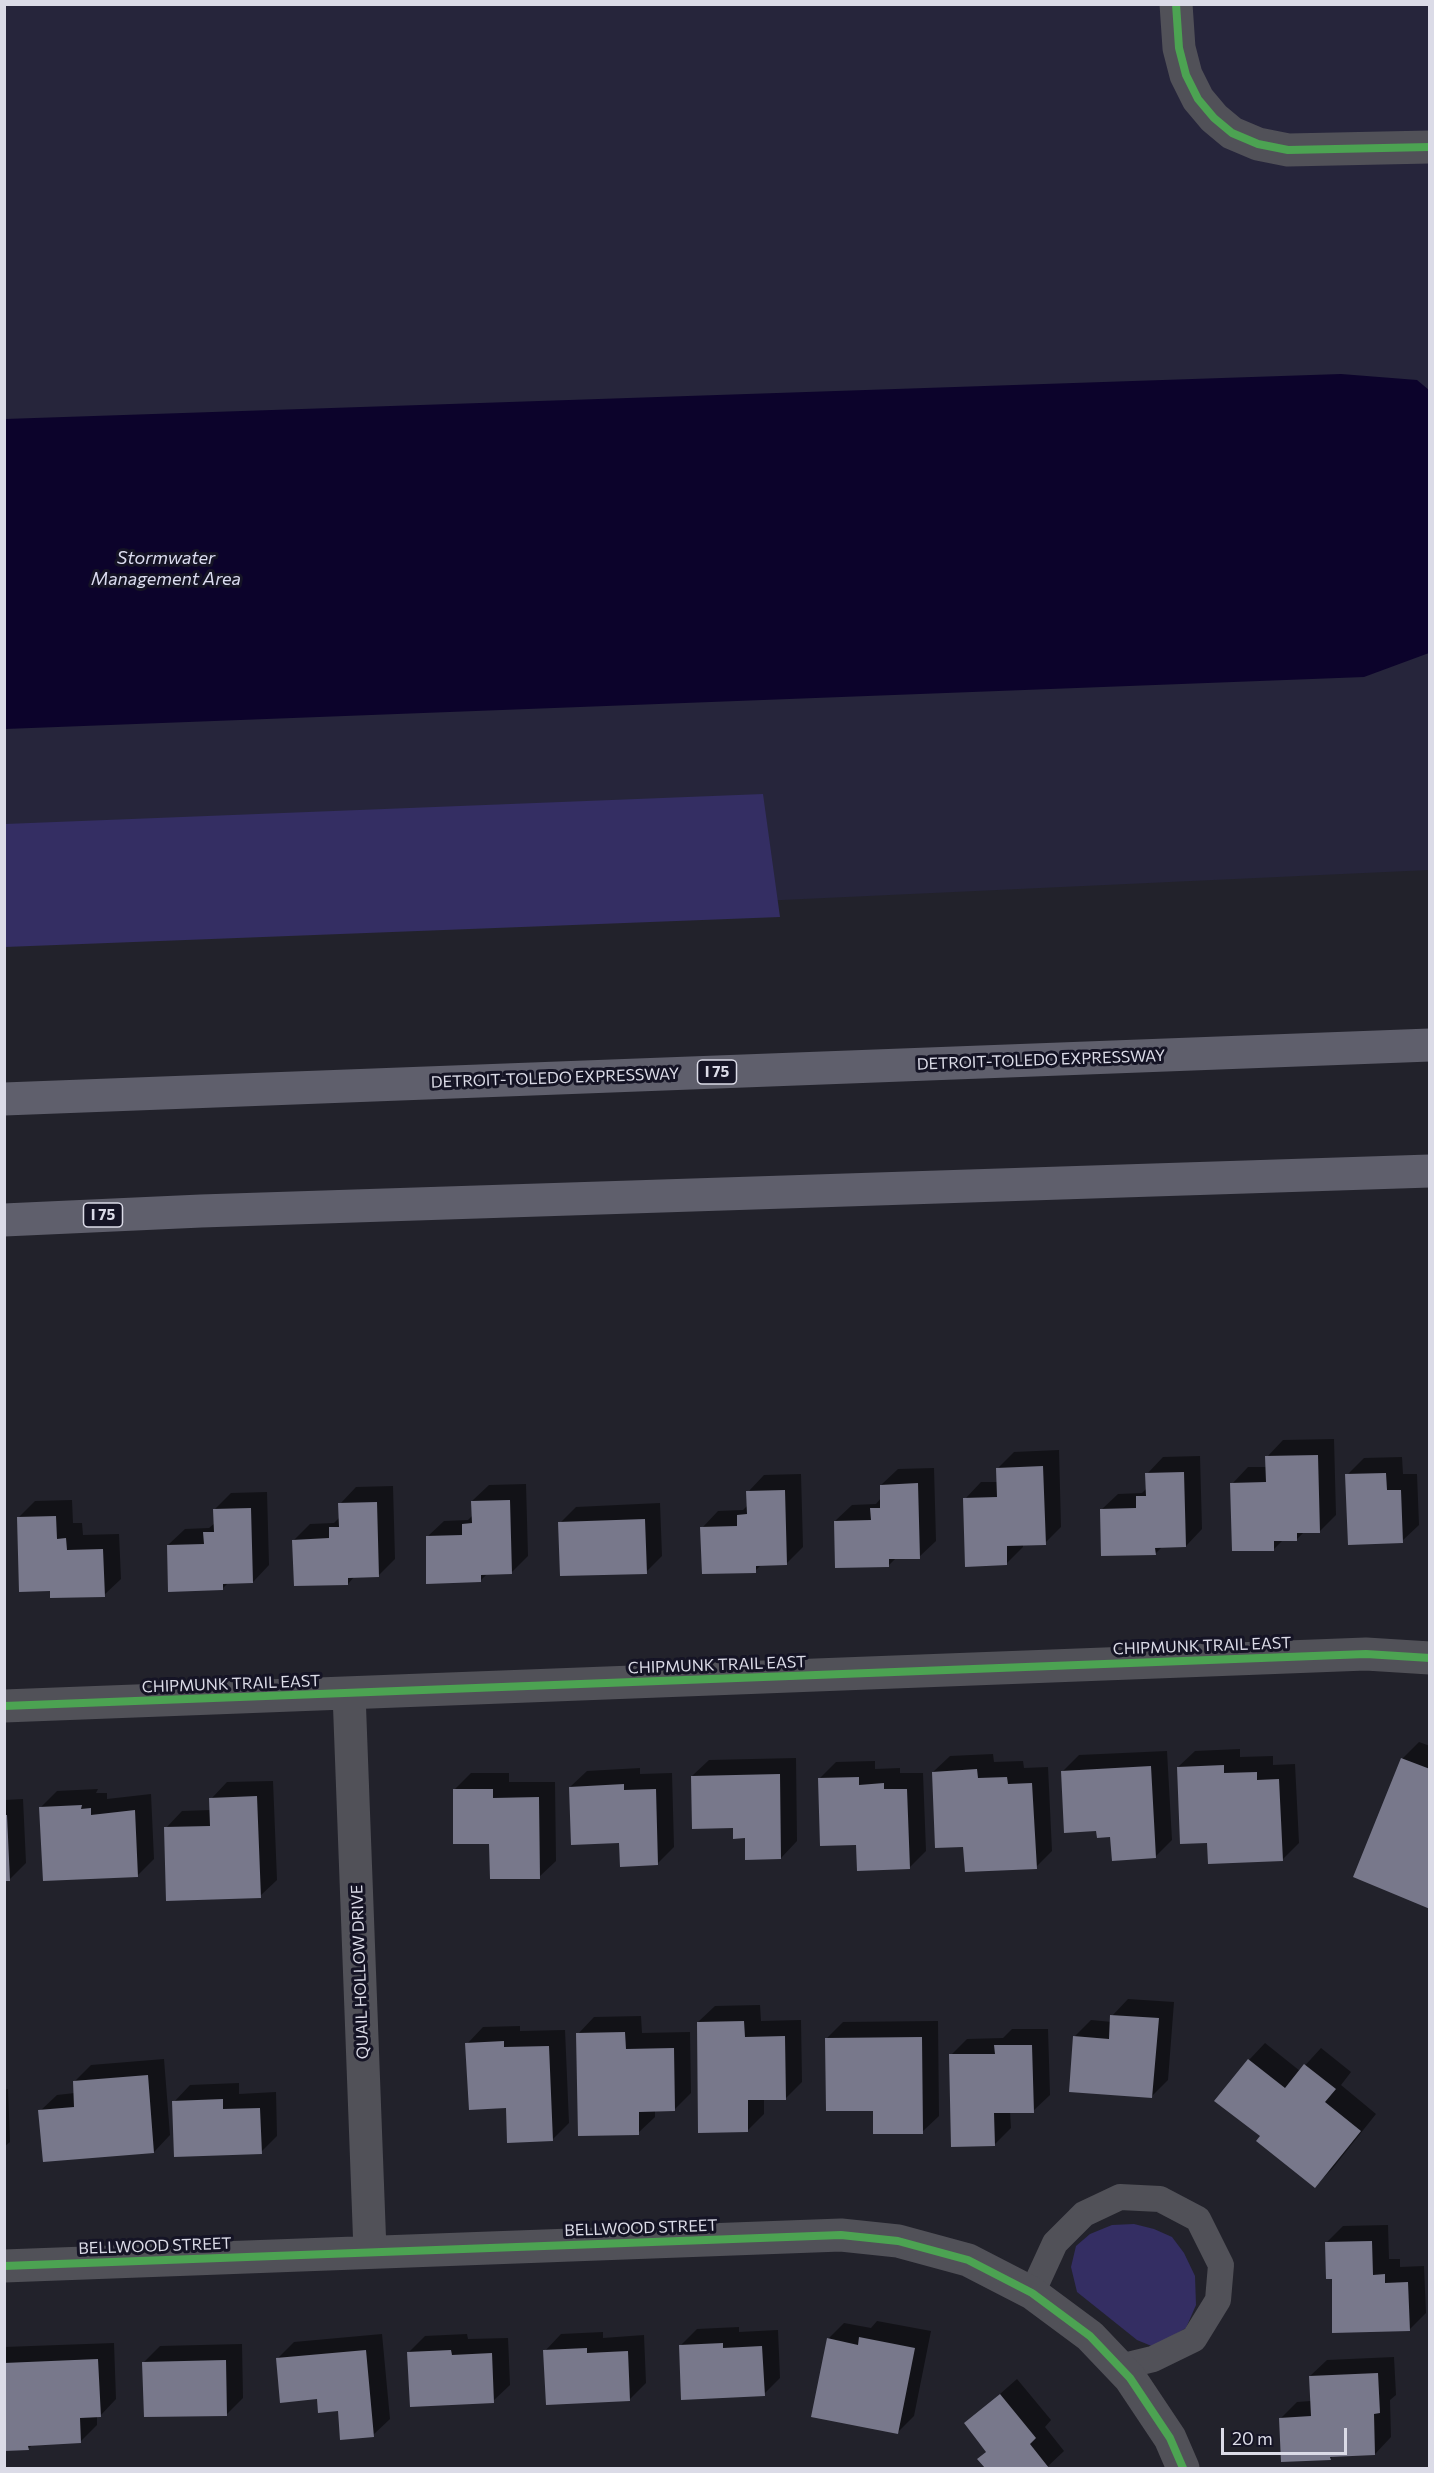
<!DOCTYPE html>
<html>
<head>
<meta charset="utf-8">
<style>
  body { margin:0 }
  #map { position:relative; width:1434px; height:2473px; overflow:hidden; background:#22222b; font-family:Commissioner,sans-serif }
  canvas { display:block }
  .frame { position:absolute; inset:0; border:6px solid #dbdbe7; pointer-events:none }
  .scale { position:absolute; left:1221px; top:2428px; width:126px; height:27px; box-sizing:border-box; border:3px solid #dbdbe7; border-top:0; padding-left:8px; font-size:18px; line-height:21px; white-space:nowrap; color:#dbdbe7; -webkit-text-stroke:4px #151425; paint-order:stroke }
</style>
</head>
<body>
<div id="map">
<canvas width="1434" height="2473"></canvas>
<div class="frame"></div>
<div class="scale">20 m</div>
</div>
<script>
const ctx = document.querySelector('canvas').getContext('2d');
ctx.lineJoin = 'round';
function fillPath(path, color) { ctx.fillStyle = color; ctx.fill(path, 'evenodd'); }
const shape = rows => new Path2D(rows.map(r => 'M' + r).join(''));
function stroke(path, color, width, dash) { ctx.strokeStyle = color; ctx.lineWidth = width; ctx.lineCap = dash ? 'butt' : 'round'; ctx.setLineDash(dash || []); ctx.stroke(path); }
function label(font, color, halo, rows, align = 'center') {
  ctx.font = font + ' Commissioner,sans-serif'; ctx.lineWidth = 6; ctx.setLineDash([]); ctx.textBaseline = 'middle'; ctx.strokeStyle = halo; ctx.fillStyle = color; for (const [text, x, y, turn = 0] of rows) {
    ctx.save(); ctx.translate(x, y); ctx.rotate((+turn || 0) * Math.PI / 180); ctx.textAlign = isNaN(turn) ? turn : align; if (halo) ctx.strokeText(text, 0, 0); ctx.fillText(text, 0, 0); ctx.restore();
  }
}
fillPath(shape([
  [4,5,1429,5,1429,870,5,936]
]), '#26253b');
fillPath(shape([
  [763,794,780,917,5,947,5,824],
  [1134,2224,1154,2229,1172,2237,1184,2253,1195,2276,1196,2305,1186,2328,1154,2347,1137,2340,1077,2292,1071,2267,1076,2246,1090,2234,1112,2225]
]), '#342e63');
fillPath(shape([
  [1341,374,1417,380,1429,390,1429,653,1364,677,5,729,5,419]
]), '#0c032b');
fillPath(shape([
  [1334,1439,1336,1515,1320,1531,1304,1532,1297,1539,1284,1539,1274,1549,1232,1484,1248,1467,1267,1467,1267,1457,1283,1440],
  [1059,1450,1061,1527,1045,1543,1023,1544,1023,1547,1007,1563,965,1499,981,1482,998,1482,998,1468,1014,1452],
  [1200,1456,1202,1529,1186,1546,1162,1547,1155,1554,1101,1510,1118,1494,1142,1493,1147,1488,1147,1474,1163,1457],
  [1402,1457,1403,1474,1417,1474,1419,1525,1402,1541,1347,1475,1364,1458],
  [934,1468,936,1541,919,1557,896,1558,889,1565,835,1521,852,1505,876,1504,881,1498,881,1485,898,1469],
  [801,1474,803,1547,786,1564,762,1564,755,1571,702,1528,718,1511,743,1510,748,1505,748,1492,764,1475],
  [526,1484,528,1556,511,1573,487,1574,480,1581,427,1537,444,1521,468,1520,473,1515,472,1501,489,1485],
  [393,1486,395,1559,378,1576,354,1577,348,1584,294,1540,310,1524,334,1523,340,1517,340,1504,356,1487],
  [267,1492,269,1565,253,1582,229,1582,222,1589,168,1545,185,1529,209,1528,215,1523,214,1510,231,1493],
  [72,1500,73,1523,82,1523,83,1535,119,1534,121,1579,104,1595,52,1590,18,1518,35,1501],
  [660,1503,662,1556,646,1572,560,1523,576,1507],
  [1419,1742,1430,1746,1430,1907,1355,1877,1403,1758],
  [1240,1749,1240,1757,1273,1756,1273,1765,1295,1764,1299,1843,1282,1860,1209,1841,1178,1767,1195,1751],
  [1167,1751,1172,1840,1155,1857,1098,1830,1062,1772,1079,1755],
  [993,1754,994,1762,1023,1761,1024,1768,1048,1767,1052,1851,1036,1867,933,1772,950,1756],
  [796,1758,797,1841,781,1858,735,1827,692,1776,709,1760],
  [875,1761,875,1769,900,1768,900,1773,923,1773,926,1851,910,1867,857,1843,819,1779,836,1762],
  [640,1768,640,1774,672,1773,674,1847,658,1863,621,1842,570,1787,587,1771],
  [471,1773,509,1773,509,1782,555,1782,556,1861,539,1877,490,1842,454,1790],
  [273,1781,277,1880,260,1896,166,1828,182,1811,211,1810,211,1799,227,1782],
  [98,1789,96,1793,107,1793,107,1799,151,1794,154,1859,138,1875,41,1807,57,1791],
  [23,1799,26,1863,9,1880,4,1880,4,1800],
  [1128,1999,1174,2002,1168,2080,1152,2096,1074,2037,1091,2020,1112,2022,1112,2016],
  [760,2005,761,2021,801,2020,802,2082,786,2098,764,2098,764,2114,748,2130,698,2022,715,2006],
  [641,2016,642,2033,690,2032,691,2093,675,2109,655,2110,655,2117,638,2133,578,2034,594,2017],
  [938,2021,939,2116,922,2132,874,2110,827,2038,843,2022],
  [520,2026,520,2031,565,2030,569,2123,553,2139,507,2107,467,2044,483,2027],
  [1012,2029,1048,2029,1050,2095,1033,2111,1010,2111,1011,2128,994,2145,951,2055,967,2039,1003,2038],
  [1265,2043,1300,2071,1321,2048,1351,2072,1341,2085,1376,2114,1332,2169,1315,2186,1262,2136,1216,2100,1249,2060],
  [164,2059,170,2135,154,2152,40,2111,57,2095,75,2093,74,2082,91,2065],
  [239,2083,239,2094,276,2092,277,2136,261,2152,174,2102,190,2085],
  [8,2089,10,2142,4,2147,4,2090],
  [1388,2225,1389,2259,1400,2259,1400,2267,1424,2266,1426,2313,1409,2330,1333,2277,1327,2242,1343,2226],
  [877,2321,931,2331,914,2416,897,2433,828,2339,844,2323,871,2328],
  [739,2327,739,2332,778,2330,780,2378,764,2394,680,2346,697,2329],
  [603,2332,603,2338,644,2335,646,2383,629,2400,545,2351,561,2334],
  [382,2334,390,2419,373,2435,339,2409,318,2397,277,2359,294,2342],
  [467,2334,468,2339,508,2338,510,2385,493,2401,409,2352,425,2336],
  [114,2343,116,2399,100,2416,97,2416,97,2425,80,2442,33,2444,28,2449,4,2450,4,2347],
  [242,2344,243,2398,227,2414,144,2362,160,2346],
  [1394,2357,1396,2395,1390,2400,1391,2437,1375,2454,1333,2456,1330,2459,1281,2418,1297,2402,1311,2401,1310,2376,1327,2360],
  [1017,2379,1051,2420,1045,2427,1064,2451,1046,2468,986,2468,979,2459,987,2451,966,2424]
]), '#0007');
fillPath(shape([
  [1318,1455,1320,1533,1297,1533,1297,1541,1274,1541,1274,1551,1232,1551,1230,1483,1266,1482,1265,1456],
  [1043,1466,1046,1545,1007,1546,1007,1565,965,1567,963,1498,997,1497,996,1468],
  [1184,1472,1186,1547,1155,1548,1156,1555,1101,1556,1100,1509,1136,1508,1136,1496,1146,1496,1145,1473],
  [1386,1473,1387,1490,1401,1490,1403,1543,1348,1545,1345,1474],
  [918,1483,920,1559,889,1559,889,1567,835,1568,834,1521,871,1520,870,1508,880,1508,880,1485],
  [785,1490,787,1565,756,1566,756,1573,702,1574,700,1527,737,1526,737,1515,747,1514,746,1491],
  [510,1500,512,1574,481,1575,481,1582,426,1584,426,1536,462,1535,462,1524,472,1523,471,1501],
  [377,1502,379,1577,348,1578,348,1585,294,1586,292,1540,329,1538,329,1527,339,1527,338,1503],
  [251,1508,253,1583,223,1584,223,1590,168,1592,167,1545,204,1544,203,1532,214,1532,213,1509],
  [56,1516,57,1539,66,1538,67,1550,103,1549,105,1597,50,1598,50,1591,19,1592,17,1517],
  [645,1519,647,1574,560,1576,558,1522],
  [1401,1758,1430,1769,1430,1909,1353,1877],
  [1224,1765,1224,1773,1257,1772,1257,1780,1279,1779,1283,1861,1208,1864,1207,1843,1180,1844,1177,1767],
  [1151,1766,1156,1858,1112,1861,1110,1837,1097,1838,1096,1831,1064,1833,1061,1771],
  [977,1769,978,1778,1007,1777,1008,1784,1032,1783,1037,1869,965,1872,963,1847,935,1848,932,1772],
  [780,1774,781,1859,745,1860,745,1838,733,1839,733,1828,692,1829,691,1776],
  [859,1777,859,1785,884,1783,884,1789,907,1789,910,1869,857,1871,856,1845,820,1846,818,1778],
  [624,1784,624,1790,656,1789,658,1865,620,1867,619,1843,571,1845,569,1787],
  [453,1789,493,1789,493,1798,539,1797,540,1879,490,1879,489,1844,453,1844],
  [257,1796,261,1898,166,1901,164,1827,210,1826,209,1798],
  [82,1805,81,1809,91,1808,91,1815,135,1810,138,1877,43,1881,39,1807],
  [4,1815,7,1815,10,1881,4,1881],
  [1110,2015,1159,2018,1152,2098,1069,2092,1073,2036,1109,2039],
  [744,2021,745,2037,785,2036,786,2100,748,2100,748,2132,698,2133,697,2022],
  [625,2032,626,2049,674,2048,675,2111,639,2112,639,2135,578,2136,576,2033],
  [922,2037,923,2134,873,2134,873,2111,826,2111,825,2038],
  [504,2041,504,2047,549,2046,553,2141,507,2143,506,2108,469,2110,465,2043],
  [994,2045,1032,2045,1034,2113,994,2113,995,2146,951,2147,949,2054,995,2054],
  [1248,2059,1285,2088,1304,2064,1336,2089,1325,2102,1361,2131,1315,2188,1256,2141,1260,2136,1214,2101],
  [148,2075,154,2153,43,2162,38,2110,74,2107,73,2081],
  [223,2099,223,2109,260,2108,262,2154,174,2157,172,2101],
  [1372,2241,1373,2275,1385,2274,1385,2283,1408,2282,1410,2331,1332,2333,1332,2279,1326,2279,1325,2242],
  [859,2337,915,2348,898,2434,811,2417,827,2338,858,2345],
  [723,2343,723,2348,762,2346,765,2396,681,2400,679,2345],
  [587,2348,587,2353,628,2351,630,2401,546,2405,543,2350],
  [366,2350,374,2437,340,2440,338,2411,318,2413,317,2399,280,2403,276,2358],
  [451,2350,452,2355,492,2353,494,2403,410,2407,407,2352],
  [98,2359,101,2417,80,2418,81,2443,28,2446,29,2450,4,2451,4,2363],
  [226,2360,227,2416,144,2417,142,2362],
  [1378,2373,1380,2413,1374,2414,1375,2455,1330,2457,1331,2460,1281,2462,1279,2418,1311,2416,1309,2376],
  [1000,2394,1036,2438,1030,2444,1049,2468,985,2468,977,2459,986,2452,964,2423]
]), '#78788b');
stroke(shape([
  [1032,2293,1055,2243,1084,2214,1120,2197,1160,2199,1198,2219,1221,2265,1218,2300,1194,2339,1153,2359,1120,2367]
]), '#515158', 26);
stroke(shape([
  [1176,4,1179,48,1186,75,1198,99,1214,118,1232,133,1258,144,1288,150,1430,147],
  [349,1693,370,2251],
  [4,1706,1366,1654,1430,1658],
  [4,2266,841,2235,898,2241,968,2260,1032,2293,1090,2336,1130,2378,1170,2438,1183,2468]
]), '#515158', 33);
stroke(shape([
  [4,1099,1430,1045],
  [4,1220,201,1211,1430,1171]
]), '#5f5f6c', 33);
stroke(shape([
  [1176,4,1179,48,1186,75,1198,99,1214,118,1232,133,1258,144,1288,150,1430,147],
  [4,1706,1366,1654,1430,1658],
  [4,2266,841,2235,898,2241,968,2260,1032,2293,1090,2336,1130,2378,1170,2438,1183,2468]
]), '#4ca352', 8);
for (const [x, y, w] of [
  [717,1072,39],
  [103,1215,39]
]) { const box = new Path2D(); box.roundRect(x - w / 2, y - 12, w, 24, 4.5); ctx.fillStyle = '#151425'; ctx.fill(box); stroke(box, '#dbdbe7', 1.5); }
label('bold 15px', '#dbdbe7', null, [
  ["I 75",717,1072],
  ["I 75",103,1215]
]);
label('16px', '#dbdbe7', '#151425', [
  ["DETROIT-TOLEDO EXPRESSWAY",1041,1060,-2],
  ["DETROIT-TOLEDO EXPRESSWAY",555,1078,-2],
  ["CHIPMUNK TRAIL EAST",1202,1646,-2],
  ["CHIPMUNK TRAIL EAST",717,1665,-2],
  ["CHIPMUNK TRAIL EAST",231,1684,-2],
  ["QUAIL HOLLOW DRIVE",360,1972,-92],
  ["BELLWOOD STREET",641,2228,-2],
  ["BELLWOOD STREET",155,2246,-2]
]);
label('italic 18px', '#dbdcf0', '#151425', [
  ["Stormwater",166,558],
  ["Management Area",166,579]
]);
</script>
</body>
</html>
